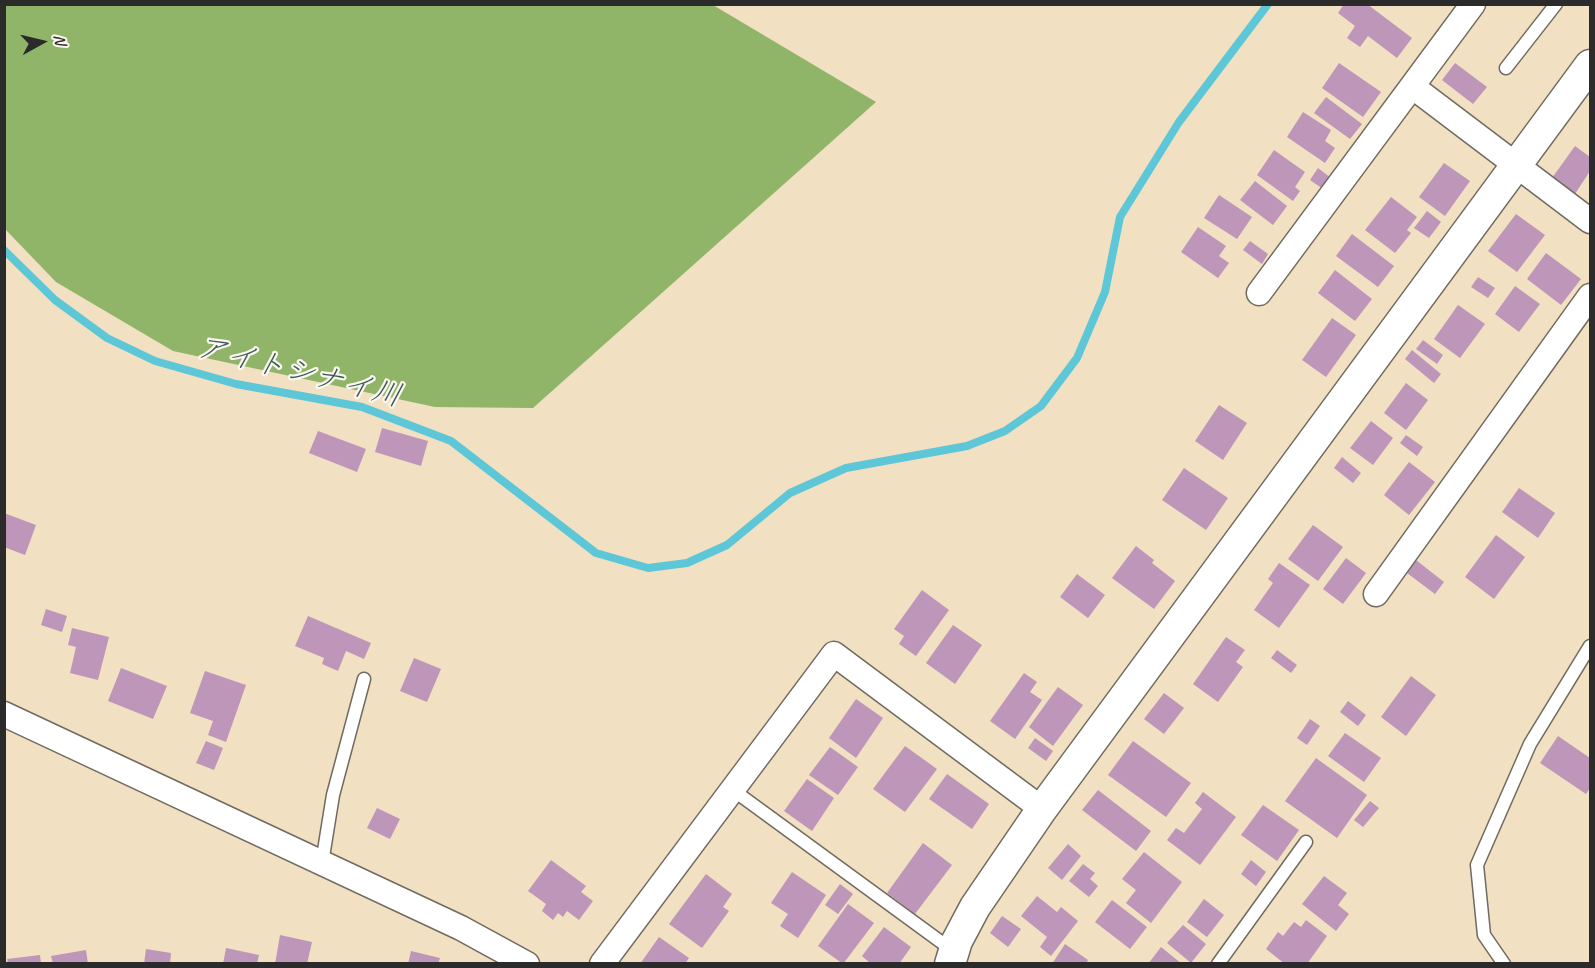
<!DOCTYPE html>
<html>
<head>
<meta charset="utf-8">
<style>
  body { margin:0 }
  #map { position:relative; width:1595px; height:968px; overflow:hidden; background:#f1e0c1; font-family:Caveat,sans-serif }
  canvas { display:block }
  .frame { position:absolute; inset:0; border:6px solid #2b2b2b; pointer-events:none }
  .north { position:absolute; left:12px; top:12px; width:60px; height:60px; -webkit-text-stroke:4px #fbf7ec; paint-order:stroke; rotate:82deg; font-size:16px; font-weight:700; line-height:24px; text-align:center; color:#2b2b2b }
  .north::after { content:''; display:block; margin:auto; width:21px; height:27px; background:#2b2b2b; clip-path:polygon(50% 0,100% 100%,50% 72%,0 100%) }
</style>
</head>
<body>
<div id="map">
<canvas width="1595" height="968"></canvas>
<div class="frame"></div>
<div class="north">N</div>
</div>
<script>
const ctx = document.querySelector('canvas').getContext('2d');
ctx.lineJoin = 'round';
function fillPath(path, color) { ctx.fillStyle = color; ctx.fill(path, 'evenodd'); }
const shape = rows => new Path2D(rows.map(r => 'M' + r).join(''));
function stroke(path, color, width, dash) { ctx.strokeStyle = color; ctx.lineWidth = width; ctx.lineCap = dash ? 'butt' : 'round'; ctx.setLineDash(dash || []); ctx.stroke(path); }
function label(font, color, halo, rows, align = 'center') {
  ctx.font = font + ' Caveat,"Klee One",sans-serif'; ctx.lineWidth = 4.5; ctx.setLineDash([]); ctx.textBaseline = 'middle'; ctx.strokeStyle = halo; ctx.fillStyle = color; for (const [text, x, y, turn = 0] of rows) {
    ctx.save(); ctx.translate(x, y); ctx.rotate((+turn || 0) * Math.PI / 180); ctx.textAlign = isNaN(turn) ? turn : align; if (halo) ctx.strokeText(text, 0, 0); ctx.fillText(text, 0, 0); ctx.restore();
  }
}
fillPath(shape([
  [5,4,713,5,876,102,533,408,435,407,173,351,56,282,5,229]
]), '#90b569');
stroke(shape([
  [4,250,55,300,107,338,155,361,236,384,362,407,451,441,596,553,648,568,687,563,727,545,790,493,846,468,967,446,1005,431,1041,406,1077,358,1105,292,1120,217,1179,122,1268,4]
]), '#5dc7d8', 8);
fillPath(shape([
  [1344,4,1367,4,1412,38,1397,58,1368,36,1360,47,1347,38,1355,26,1338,13],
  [1339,63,1381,92,1363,117,1322,88],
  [1455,63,1487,87,1473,104,1442,80],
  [1326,97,1362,124,1350,139,1314,113],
  [1303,112,1331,130,1325,141,1335,148,1325,163,1287,137],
  [1575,146,1590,157,1590,171,1575,194,1552,178],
  [1274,150,1305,172,1295,187,1300,191,1293,201,1257,175],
  [1444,163,1470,181,1445,216,1419,197],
  [1318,168,1331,178,1323,189,1310,180],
  [1255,181,1287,206,1273,225,1240,200],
  [1219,195,1252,217,1237,239,1204,218],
  [1391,197,1417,217,1407,230,1411,233,1395,253,1365,230],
  [1427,211,1441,222,1429,238,1414,228],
  [1516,214,1545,235,1517,272,1488,251],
  [1198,227,1226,246,1219,256,1229,263,1218,278,1181,252],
  [1352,234,1394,266,1378,287,1336,256],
  [1250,241,1268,254,1262,264,1243,250],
  [1546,253,1581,279,1561,305,1527,279],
  [1335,270,1372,299,1355,321,1318,293],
  [1478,277,1495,288,1488,298,1471,287],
  [1515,286,1540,304,1519,332,1495,314],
  [1458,305,1485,324,1460,358,1434,339],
  [1332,318,1356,335,1326,377,1302,360],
  [1423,340,1443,355,1437,364,1416,349],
  [1412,350,1441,374,1434,383,1405,359],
  [1406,383,1428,400,1406,430,1384,413],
  [1219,405,1247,423,1223,460,1195,441],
  [1371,421,1393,438,1373,465,1350,448],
  [382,428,428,441,421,466,375,452],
  [318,431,366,449,357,472,309,453],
  [1406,435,1423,447,1417,456,1400,443],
  [1342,457,1361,473,1353,483,1334,468],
  [1409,462,1435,482,1409,515,1384,495],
  [1184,468,1228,498,1206,530,1162,500],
  [1519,488,1555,513,1538,538,1502,512],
  [4,513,36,525,25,555,4,547],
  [1313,525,1343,547,1318,581,1288,559],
  [1496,535,1525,557,1494,599,1465,577],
  [1136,546,1154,560,1152,563,1175,581,1154,609,1112,578],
  [1346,558,1366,573,1343,604,1323,589],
  [1416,560,1444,582,1435,594,1407,573],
  [1279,563,1310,585,1279,628,1254,610,1273,583,1268,579],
  [1077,574,1105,595,1088,618,1060,597],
  [922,590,949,610,916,656,899,644,904,636,894,629],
  [46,609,67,616,62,632,41,625],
  [308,616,371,643,364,659,346,651,338,671,322,664,324,658,295,646],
  [953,625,982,645,955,684,926,663],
  [72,628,109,637,98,680,70,673,76,647,68,645],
  [1226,637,1245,650,1236,662,1243,667,1218,702,1193,684],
  [1277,650,1297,665,1291,673,1271,658],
  [414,658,441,669,427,702,400,691],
  [121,668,167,686,153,719,108,701],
  [205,671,246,685,226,742,208,735,213,721,190,713],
  [1024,673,1037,682,1030,692,1042,700,1015,739,990,721],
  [1411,676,1436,695,1406,736,1381,717],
  [1058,687,1083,705,1053,746,1029,727],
  [1164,693,1184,708,1164,734,1144,719],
  [856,699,883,718,856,758,829,738],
  [1348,701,1366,715,1358,726,1340,712],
  [1310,719,1320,726,1307,745,1297,738],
  [1345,733,1381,758,1364,782,1328,756],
  [1558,736,1590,758,1590,788,1586,794,1540,763],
  [1035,738,1053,751,1046,761,1028,748],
  [206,741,223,748,214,770,196,763],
  [1133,741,1191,783,1166,817,1108,775],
  [905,746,937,769,905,812,873,789],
  [830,747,858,767,838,795,809,775],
  [1316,758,1367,795,1337,838,1285,801],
  [947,774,989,804,972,829,929,799],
  [807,779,834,798,812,831,784,811],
  [1098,790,1151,831,1136,851,1082,810],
  [1203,792,1236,817,1200,865,1167,840,1176,828,1184,833,1202,809,1195,803],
  [1370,801,1379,808,1363,827,1354,820],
  [1263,805,1299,830,1277,861,1241,835],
  [377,808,400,819,390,839,367,828],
  [923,843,952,865,915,914,887,893],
  [1068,844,1081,856,1062,880,1048,868],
  [1144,852,1182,882,1151,923,1126,903,1136,890,1122,879],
  [551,860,586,886,581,892,593,901,579,920,567,911,563,917,558,913,553,920,542,911,546,904,528,891],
  [1251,860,1266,872,1256,886,1241,874],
  [1083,864,1095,873,1090,879,1098,886,1089,897,1069,881],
  [792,872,826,895,798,938,780,926,788,914,771,903],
  [706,874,732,894,723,907,729,911,702,948,669,924],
  [1324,876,1347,893,1338,905,1349,914,1336,931,1302,904],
  [840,884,853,894,838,914,825,905],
  [1037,896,1057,912,1061,907,1078,921,1051,956,1040,947,1047,937,1021,916],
  [1204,899,1224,915,1207,937,1187,922],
  [1112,900,1147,927,1130,949,1095,922],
  [848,904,874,923,843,964,818,946],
  [1002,916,1021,929,1008,947,990,933],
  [1306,920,1327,936,1307,964,1285,964,1266,949,1278,932,1283,936,1294,922,1301,927],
  [1183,925,1206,944,1191,963,1167,943],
  [884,927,911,947,899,964,871,964,862,956],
  [280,935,312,942,307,964,275,964],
  [659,937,689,958,685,964,640,964],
  [1065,944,1088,960,1086,964,1052,964],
  [1161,947,1182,964,1148,964],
  [226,948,259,955,257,964,223,964],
  [146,949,171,953,170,964,144,964],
  [86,950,88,964,53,964,51,956],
  [411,951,440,958,438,964,408,964],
  [40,955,41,964,8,964,7,959]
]), '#be96b9');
const service = shape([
  [1506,68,1556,4],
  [733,790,952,950],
  [322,863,333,795,364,679],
  [1218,964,1306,842],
  [1504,964,1484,935,1477,865,1530,744,1590,646]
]);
const minor = shape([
  [1413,87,1590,221],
  [1259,293,1473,4],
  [1376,594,1590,296],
  [4,714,461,928,527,964],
  [602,964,834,654,1042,809]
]);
const tertiary = shape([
  [950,964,957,941,975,907,1042,809,1590,65]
]);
stroke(service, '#706a60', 15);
stroke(minor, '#706a60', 27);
stroke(tertiary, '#706a60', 33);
stroke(service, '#fff', 12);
stroke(minor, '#fff', 24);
stroke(tertiary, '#fff', 30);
label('italic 30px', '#3a5a5f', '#fbf7ec', [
  ["アイトシナイ川",299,373,14]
]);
</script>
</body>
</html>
